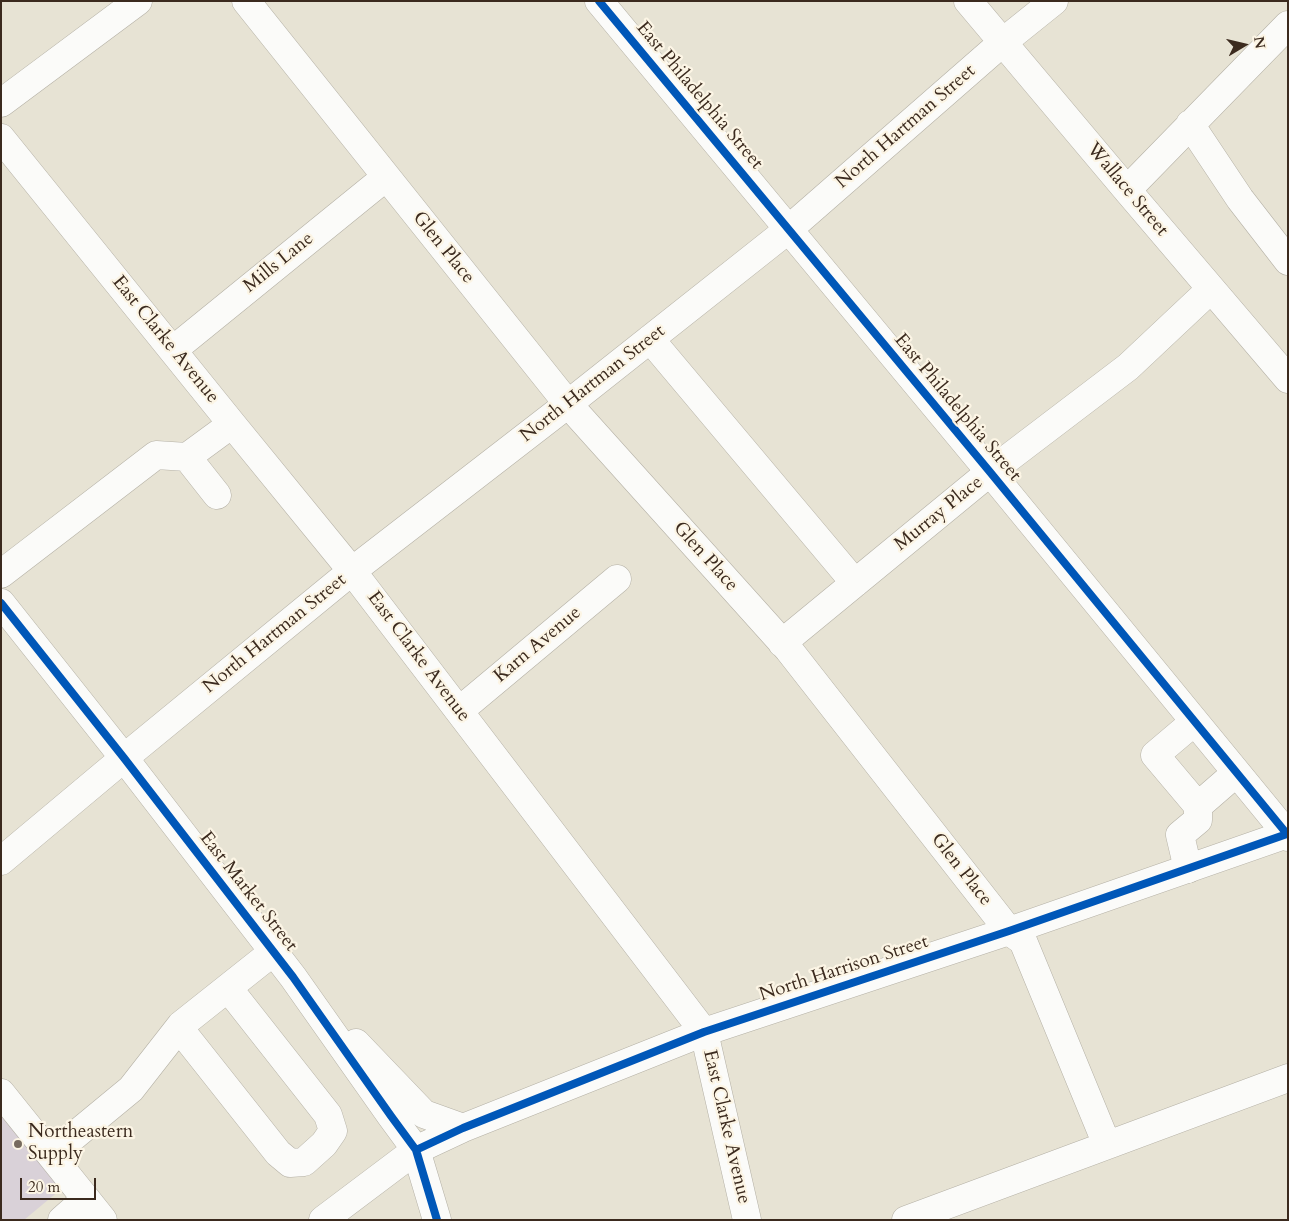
<!DOCTYPE html>
<html>
<head>
<meta charset="utf-8">
<style>
  body { margin:0 }
  #map { position:relative; width:1289px; height:1221px; overflow:hidden; background:#e7e3d4; font-family:Cardo,serif }
  canvas { display:block }
  .frame { position:absolute; inset:0; border:2px solid #3b2a1e; pointer-events:none }
  .north { position:absolute; left:1219px; top:20px; width:50px; height:50px; -webkit-text-stroke:4px #fcf5e5; paint-order:stroke; rotate:81deg; font-size:14px; font-weight:700; line-height:20px; text-align:center; color:#3b2a1e }
  .north::after { content:''; display:block; margin:auto; width:18px; height:22px; background:#3b2a1e; clip-path:polygon(50% 0,100% 100%,50% 72%,0 100%) }
  .scale { position:absolute; left:20px; top:1178px; width:76px; height:22px; box-sizing:border-box; border:2px solid #3b2a1e; border-top:0; padding-left:6px; font-size:15px; line-height:18px; white-space:nowrap; color:#3b2a1e; -webkit-text-stroke:4px #fcf5e5; paint-order:stroke }
</style>
</head>
<body>
<div id="map">
<canvas width="1289" height="1221"></canvas>
<div class="frame"></div>
<div class="north">N</div>
<div class="scale">20 m</div>
</div>
<script>
const ctx = document.querySelector('canvas').getContext('2d');
ctx.lineJoin = 'round';
function fillPath(path, color) { ctx.fillStyle = color; ctx.fill(path, 'evenodd'); }
const shape = rows => new Path2D(rows.map(r => 'M' + r).join(''));
function stroke(path, color, width, dash) { ctx.strokeStyle = color; ctx.lineWidth = width; ctx.lineCap = dash ? 'butt' : 'round'; ctx.setLineDash(dash || []); ctx.stroke(path); }
function label(font, color, halo, rows, align = 'center') {
  ctx.font = font + ' Cardo,serif'; ctx.lineWidth = 4.5; ctx.setLineDash([]); ctx.textBaseline = 'middle'; ctx.strokeStyle = halo; ctx.fillStyle = color; for (const [text, x, y, turn = 0] of rows) {
    ctx.save(); ctx.translate(x, y); ctx.rotate((+turn || 0) * Math.PI / 180); ctx.textAlign = isNaN(turn) ? turn : align; if (halo) ctx.strokeText(text, 0, 0); ctx.fillText(text, 0, 0); ctx.restore();
  }
}
fillPath(shape([
  [1,1104,66,1185,24,1220,1,1220]
]), '#d9d1d8');
const minor = shape([
  [246,1,568,404,789,650,1009,931,1023,941,1107,1145],
  [968,1,1127,190,1288,379],
  [1,103,138,1],
  [1190,124,1240,199,1288,261],
  [1,138,232,424,352,571,704,1032,747,1220],
  [1127,190,1288,25],
  [650,339,855,583],
  [173,350,386,177],
  [187,457,217,495],
  [1,574,156,455,187,457,232,424],
  [782,643,990,472,1128,367,1211,289],
  [459,711,617,579],
  [1194,722,1155,755,1198,806,1236,773],
  [1,861,124,758,352,571,568,404,789,229,1003,42,1054,1],
  [1188,869,1180,835,1198,820,1198,806],
  [179,1028,278,1153,290,1163,304,1162,324,1144,333,1131,328,1115,228,988],
  [1,1093,103,1220],
  [51,1155,131,1089,181,1025,273,952],
  [62,1220,86,1199],
  [906,1220,1288,1078]
]);
const major = shape([
  [599,1,990,472,1287,834,1288,837],
  [1,603,124,758,293,977,391,1116,416,1150,437,1220],
  [356,1043,424,1114,463,1128],
  [323,1220,416,1150,463,1128,704,1032,1009,931,1287,834]
]);
stroke(minor, '#b4b0a5', 29);
stroke(major, '#b4b0a5', 29);
stroke(minor, '#fbfbf9', 28);
stroke(major, '#fbfbf9', 28);
stroke(shape([
  [1,603,124,758,293,977,391,1116,416,1150,437,1220],
  [416,1150,463,1128,704,1032,1009,931,1287,834,990,472,599,1]
]), '#0057b8', 8);
for (const [x, y, r, color] of [
  [18,1144,5,"#776b5e"]
]) { const dot = new Path2D(); dot.arc(x, y, r, 0, 2 * Math.PI); ctx.fillStyle = color; ctx.fill(dot); stroke(dot, '#fcf5e5', 2); }
label('19px', '#3b2a1e', '#fcf5e5', [
  ["East Philadelphia Street",699,96,50],
  ["North Hartman Street",906,127,-41],
  ["Wallace Street",1127,190,50],
  ["Glen Place",443,248,51],
  ["Mills Lane",279,263,-39],
  ["East Clarke Avenue",165,340,51],
  ["North Hartman Street",593,384,-38],
  ["East Philadelphia Street",957,408,50],
  ["Murray Place",939,514,-39],
  ["Glen Place",705,557,48],
  ["North Hartman Street",275,634,-39],
  ["Karn Avenue",538,645,-40],
  ["East Clarke Avenue",418,657,53],
  ["Glen Place",961,870,52],
  ["East Market Street",248,892,52],
  ["North Harrison Street",844,969,-18],
  ["East Clarke Avenue",726,1127,77]
]);
label('19px', '#3b2a1e', '#fcf5e5', [
  ["Northeastern",28,1133],
  ["Supply",28,1155]
], 'left');
</script>
</body>
</html>
